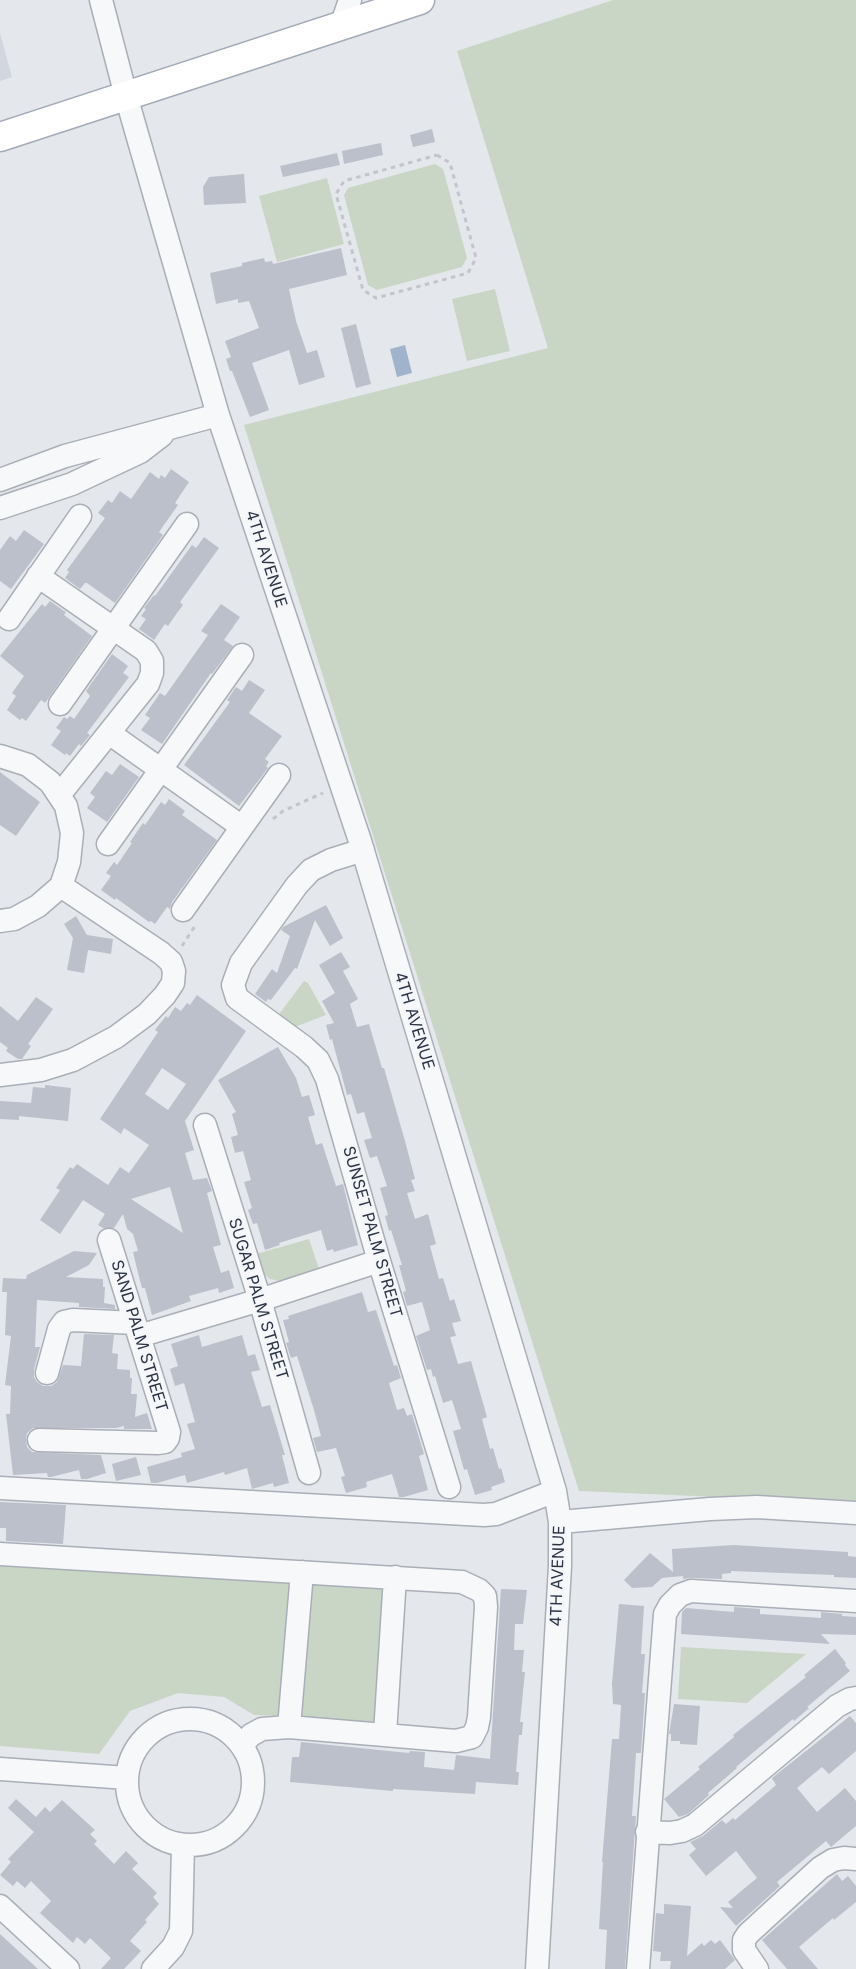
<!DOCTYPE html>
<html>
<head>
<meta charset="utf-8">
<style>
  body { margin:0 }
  canvas { display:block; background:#e4e7ec }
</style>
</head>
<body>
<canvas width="856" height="1969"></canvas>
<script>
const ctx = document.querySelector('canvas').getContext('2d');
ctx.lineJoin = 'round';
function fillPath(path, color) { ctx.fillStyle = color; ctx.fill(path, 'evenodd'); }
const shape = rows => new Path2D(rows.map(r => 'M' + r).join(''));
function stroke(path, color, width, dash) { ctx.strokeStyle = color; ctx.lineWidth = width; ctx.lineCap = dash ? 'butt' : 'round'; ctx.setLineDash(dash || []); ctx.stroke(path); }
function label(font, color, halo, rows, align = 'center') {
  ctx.font = font + ' Inter,sans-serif'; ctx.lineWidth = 5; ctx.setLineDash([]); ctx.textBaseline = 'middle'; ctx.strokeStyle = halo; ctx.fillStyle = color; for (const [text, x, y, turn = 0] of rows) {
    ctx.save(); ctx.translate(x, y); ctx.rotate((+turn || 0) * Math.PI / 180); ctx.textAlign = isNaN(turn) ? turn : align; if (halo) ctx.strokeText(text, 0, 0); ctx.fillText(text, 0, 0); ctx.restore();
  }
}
fillPath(shape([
  [0,33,12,77,0,81]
]), '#d2d6de');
fillPath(shape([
  [613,0,856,0,856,1503,579,1491,244,425,548,348,457,51],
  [435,164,443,169,467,258,462,267,377,290,368,285,344,195,348,188],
  [327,178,344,244,277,262,259,196],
  [495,289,510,351,467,361,452,299],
  [304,981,308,983,326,1015,292,1028,277,1017],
  [309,1239,319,1269,280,1281,270,1279,263,1273,256,1254],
  [0,1565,292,1583,281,1716,254,1715,224,1697,178,1693,130,1711,99,1754,0,1746],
  [310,1584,385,1589,376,1724,299,1718],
  [681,1647,806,1654,747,1703,678,1699]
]), '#c9d6c5');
fillPath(shape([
  [405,345,412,373,397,377,390,349]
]), '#9fb4cc');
fillPath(shape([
  [432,129,435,142,413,147,410,135],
  [381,143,383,155,344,164,342,151],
  [337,153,340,165,283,177,280,166],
  [244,174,246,203,204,205,203,187,209,177],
  [341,248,347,275,289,289,296,321,307,353,317,350,325,377,299,385,289,350,252,363,269,410,250,417,232,371,230,371,226,359,231,357,225,341,259,328,249,301,238,303,238,299,216,304,210,273,242,266,242,263,264,258,265,262,272,261,273,264],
  [356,324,371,384,356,388,341,328],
  [171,469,189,482,175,503,178,505,159,532,163,535,115,603,87,583,85,583,80,589,65,578,69,572,67,570,105,518,98,513,108,500,112,503,120,491,131,499,150,472,159,479,161,475,165,478],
  [24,530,44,544,11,589,0,581,0,550,10,536,16,541],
  [204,537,219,548,180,602,183,605,177,613,168,626,165,624,154,640,139,629,146,619,141,616,146,609,144,608,154,595,155,596,192,545,196,548],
  [50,601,64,611,66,612,64,615,92,636,45,703,41,700,26,721,22,718,20,720,7,710,16,696,12,693,24,676,0,656,42,604,45,607],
  [221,604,240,617,224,640,233,646,212,674,211,673,162,744,141,730,150,718,145,715,160,693,165,696,208,635,201,631],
  [112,654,128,666,123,673,129,677,87,733,90,735,81,746,79,744,70,756,66,753,65,755,51,745,61,731,56,728,64,717,67,719,70,716,74,719,90,696,86,691],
  [249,680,265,690,249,713,282,736,265,759,269,762,266,766,268,768,239,806,184,765,230,702,227,700,236,687,242,691],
  [120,764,139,777,107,822,87,808,95,797,90,793,106,771,112,775],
  [0,772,40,802,16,836,0,825],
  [169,799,185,811,182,815,217,840,172,902,170,909,167,907,155,924,151,921,149,922,116,898,115,900,101,890,111,876,106,873,114,862,117,865,132,843,130,842,143,823,145,825,161,802,165,805],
  [326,905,343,938,330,946,315,920,297,969,295,968,271,1000,268,999,266,1002,255,994,272,969,277,973,290,936,281,930,283,927],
  [76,916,87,935,113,939,111,954,88,950,84,973,67,970,73,938,64,924],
  [341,952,350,967,343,971,358,999,350,1004,357,1027,369,1024,382,1068,384,1068,405,1141,415,1179,411,1180,415,1191,407,1193,415,1219,428,1214,436,1244,430,1246,439,1279,443,1278,450,1301,454,1299,461,1321,452,1323,456,1336,450,1337,458,1364,471,1361,487,1417,482,1419,490,1449,493,1448,499,1469,501,1468,505,1482,491,1487,492,1490,475,1495,467,1469,464,1470,453,1431,461,1429,452,1400,443,1403,435,1376,433,1377,431,1369,427,1370,416,1336,430,1330,422,1302,407,1306,403,1292,406,1291,399,1265,402,1265,391,1230,389,1231,385,1216,388,1215,380,1188,387,1186,377,1156,370,1158,364,1140,372,1138,364,1112,357,1114,351,1094,347,1095,332,1039,330,1040,326,1025,334,1023,322,1001,335,993,319,965],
  [197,995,246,1031,185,1121,194,1150,185,1153,193,1180,207,1178,212,1191,207,1193,221,1245,213,1247,221,1273,229,1270,234,1288,219,1293,218,1288,189,1296,191,1301,152,1315,145,1288,142,1288,138,1273,133,1252,138,1251,133,1234,127,1229,123,1214,114,1228,103,1228,98,1225,105,1214,83,1200,60,1234,40,1220,60,1190,56,1188,70,1167,73,1169,77,1164,108,1185,120,1167,129,1173,149,1145,124,1128,121,1134,100,1119,158,1032,155,1030,166,1016,168,1018,175,1007,181,1011,187,1003,190,1005],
  [162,1068,186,1084,168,1110,145,1094],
  [170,1187,183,1233,131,1199],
  [36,997,53,1009,28,1044,31,1046,22,1059,18,1059,6,1051,8,1048,0,1042,0,1006,18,1021],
  [278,1047,296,1078,302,1097,309,1095,315,1115,308,1117,316,1145,322,1143,336,1186,343,1184,358,1245,334,1252,333,1249,327,1251,321,1230,279,1243,280,1245,265,1250,257,1223,253,1224,248,1210,252,1208,244,1182,251,1180,243,1151,235,1153,231,1137,238,1135,232,1114,236,1112,218,1080],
  [45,1085,71,1088,68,1121,19,1116,19,1120,0,1119,0,1101,31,1103,33,1087,45,1088],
  [74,1251,97,1253,89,1265,66,1277,103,1279,103,1287,105,1287,104,1303,115,1305,115,1309,79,1307,79,1303,37,1300,35,1347,40,1347,34,1369,34,1377,37,1382,43,1386,51,1386,57,1382,63,1365,81,1366,84,1334,114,1335,112,1353,118,1354,117,1369,130,1370,130,1378,132,1378,131,1394,137,1394,135,1417,147,1413,152,1429,124,1429,124,1426,116,1428,33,1428,27,1433,26,1440,27,1447,32,1452,101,1455,106,1473,87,1479,81,1479,79,1470,51,1477,48,1477,47,1473,13,1475,6,1414,10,1414,11,1386,5,1385,11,1336,5,1335,7,1292,2,1292,3,1278,26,1279,27,1275],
  [362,1292,368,1312,376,1310,394,1366,397,1365,401,1378,389,1383,397,1410,404,1408,407,1416,412,1414,424,1454,419,1456,428,1490,404,1497,399,1497,392,1474,366,1482,367,1487,346,1493,341,1477,345,1476,336,1448,317,1452,313,1438,321,1436,314,1410,297,1356,291,1358,286,1343,289,1342,283,1320,289,1319,288,1316],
  [199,1335,202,1347,242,1335,248,1356,255,1354,260,1370,251,1372,262,1407,270,1405,285,1455,282,1455,289,1483,274,1487,273,1483,252,1489,247,1468,225,1475,224,1472,187,1483,185,1475,157,1483,151,1483,147,1467,182,1457,181,1453,195,1449,187,1424,195,1422,184,1383,175,1386,170,1369,178,1366,171,1344],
  [136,1457,141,1475,116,1481,112,1464],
  [0,1502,66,1505,63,1544,6,1541,6,1528,0,1528],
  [734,1545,848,1552,848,1556,856,1557,856,1578,834,1577,834,1575,731,1571,731,1573,722,1574,722,1579,692,1578,683,1579,683,1576,662,1578,652,1587,632,1588,624,1580,650,1553,673,1572,672,1549],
  [501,1589,527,1590,523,1624,515,1624,514,1650,524,1650,522,1672,525,1672,520,1722,523,1722,522,1735,519,1735,516,1772,519,1772,518,1785,476,1782,475,1794,393,1789,393,1791,290,1782,292,1757,299,1757,301,1742,409,1753,410,1751,425,1752,424,1767,454,1770,456,1755,490,1759],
  [619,1604,644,1606,641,1654,645,1654,642,1693,645,1693,641,1753,636,1753,632,1816,636,1816,625,1969,605,1969,607,1930,599,1929,603,1862,602,1862,612,1739,619,1739,621,1705,613,1704,612,1684],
  [734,1607,760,1609,760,1614,821,1618,821,1612,842,1614,842,1616,856,1617,856,1635,821,1634,830,1644,681,1634,682,1612,686,1608,734,1612],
  [835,1649,846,1663,845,1665,850,1671,807,1707,809,1708,794,1721,793,1719,736,1767,737,1768,708,1793,709,1795,688,1814,679,1817,664,1799,700,1769,698,1767,734,1737,733,1735,806,1677,804,1675],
  [674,1704,700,1706,697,1745,680,1744,680,1741,671,1741,671,1734,669,1734],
  [850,1716,856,1723,856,1751,829,1774,822,1767,797,1788,817,1812,845,1788,856,1801,856,1826,831,1847,826,1841,777,1882,780,1886,736,1926,720,1907,733,1908,728,1902,757,1878,736,1851,706,1876,689,1855,696,1849,690,1842,703,1836,722,1820,726,1824,733,1818,735,1820,776,1785,772,1778],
  [16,1799,36,1817,45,1807,50,1812,62,1800,95,1830,90,1834,97,1841,94,1844,114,1864,126,1851,138,1863,132,1869,157,1893,153,1897,159,1904,145,1920,147,1922,130,1941,141,1951,124,1969,101,1969,111,1958,90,1938,85,1944,77,1937,73,1943,40,1913,51,1901,31,1881,25,1888,17,1881,13,1886,0,1875,11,1862,8,1859,34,1832,8,1808],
  [837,1874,842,1881,848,1876,856,1886,856,1902,834,1920,833,1918,799,1947,818,1969,787,1969,762,1940],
  [664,1904,691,1906,687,1956,702,1943,704,1946,711,1940,715,1944,720,1940,735,1960,725,1969,670,1969,671,1961,660,1961,661,1952,653,1951,656,1913,664,1914],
  [0,1934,38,1969,0,1969]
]), '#bbc0ca');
const minor = shape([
  [101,0,126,96,218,415,360,841,555,1491,560,1522,560,1566,537,1969],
  [341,26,350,0],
  [0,480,65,456,218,415],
  [0,508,72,484,140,452,162,435],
  [38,576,146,651,152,661,152,673,148,684,60,794],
  [9,619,80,516],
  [60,704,187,524],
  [109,733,242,827],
  [0,756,28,765,50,782,66,806,72,833,69,862,61,886,38,906,14,919,0,921],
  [108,844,242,655],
  [363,850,331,860,311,870,297,885,241,963,233,985,237,998,304,1047,318,1060,327,1079,379,1261,449,1487],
  [183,910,279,775],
  [0,1075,41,1070,73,1060,116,1037,147,1014,165,995,173,983,174,971,171,962,161,953,61,886],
  [205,1125,260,1300,309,1473],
  [139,1336,260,1300,379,1261],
  [47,1373,59,1329,64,1322,73,1320,135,1323],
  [39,1440,158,1443,165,1442,168,1438,169,1432,109,1240],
  [0,1488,484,1515,496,1514,555,1491],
  [560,1522,710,1509,757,1507,856,1513],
  [0,1554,462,1582,479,1590,485,1596,486,1607,479,1717,477,1727,472,1737,456,1741,289,1727],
  '127 1782a63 63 0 1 1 126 0a63 63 0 1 1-126 0Z',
  [385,1734,395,1577],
  [242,1745,251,1735,262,1729,289,1727,302,1572],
  [0,1769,127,1778],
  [647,1832,670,1833,682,1831,695,1825,837,1706,850,1699,856,1698],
  [0,1906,68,1969],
  [153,1969,173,1947,181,1931,183,1845],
  [638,1969,665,1614,670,1605,680,1595,691,1591,856,1601],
  [757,1969,744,1950,744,1940,748,1934,820,1868,833,1860,844,1858,856,1859]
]);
const major = shape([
  [0,137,420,0]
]);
stroke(minor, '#a9aeb7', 25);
stroke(major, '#a3abb8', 31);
stroke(shape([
  [437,155,450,163,476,258,468,273,376,298,363,290,336,194,344,181,437,155],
  [273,819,283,811,323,793],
  [182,946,195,926]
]), '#c2c5cb', 3, [4.5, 4.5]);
stroke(minor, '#f7f8fa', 22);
stroke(major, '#fff', 28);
label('16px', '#2b3445', '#f4f6f9', [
  ["4TH AVENUE",266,559,72],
  ["4TH AVENUE",414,1021,73],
  ["SUNSET PALM STREET",372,1232,74],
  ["SUGAR PALM STREET",258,1299,73],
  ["SAND PALM STREET",139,1336,73],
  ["4TH AVENUE",558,1576,-88]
]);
</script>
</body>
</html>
